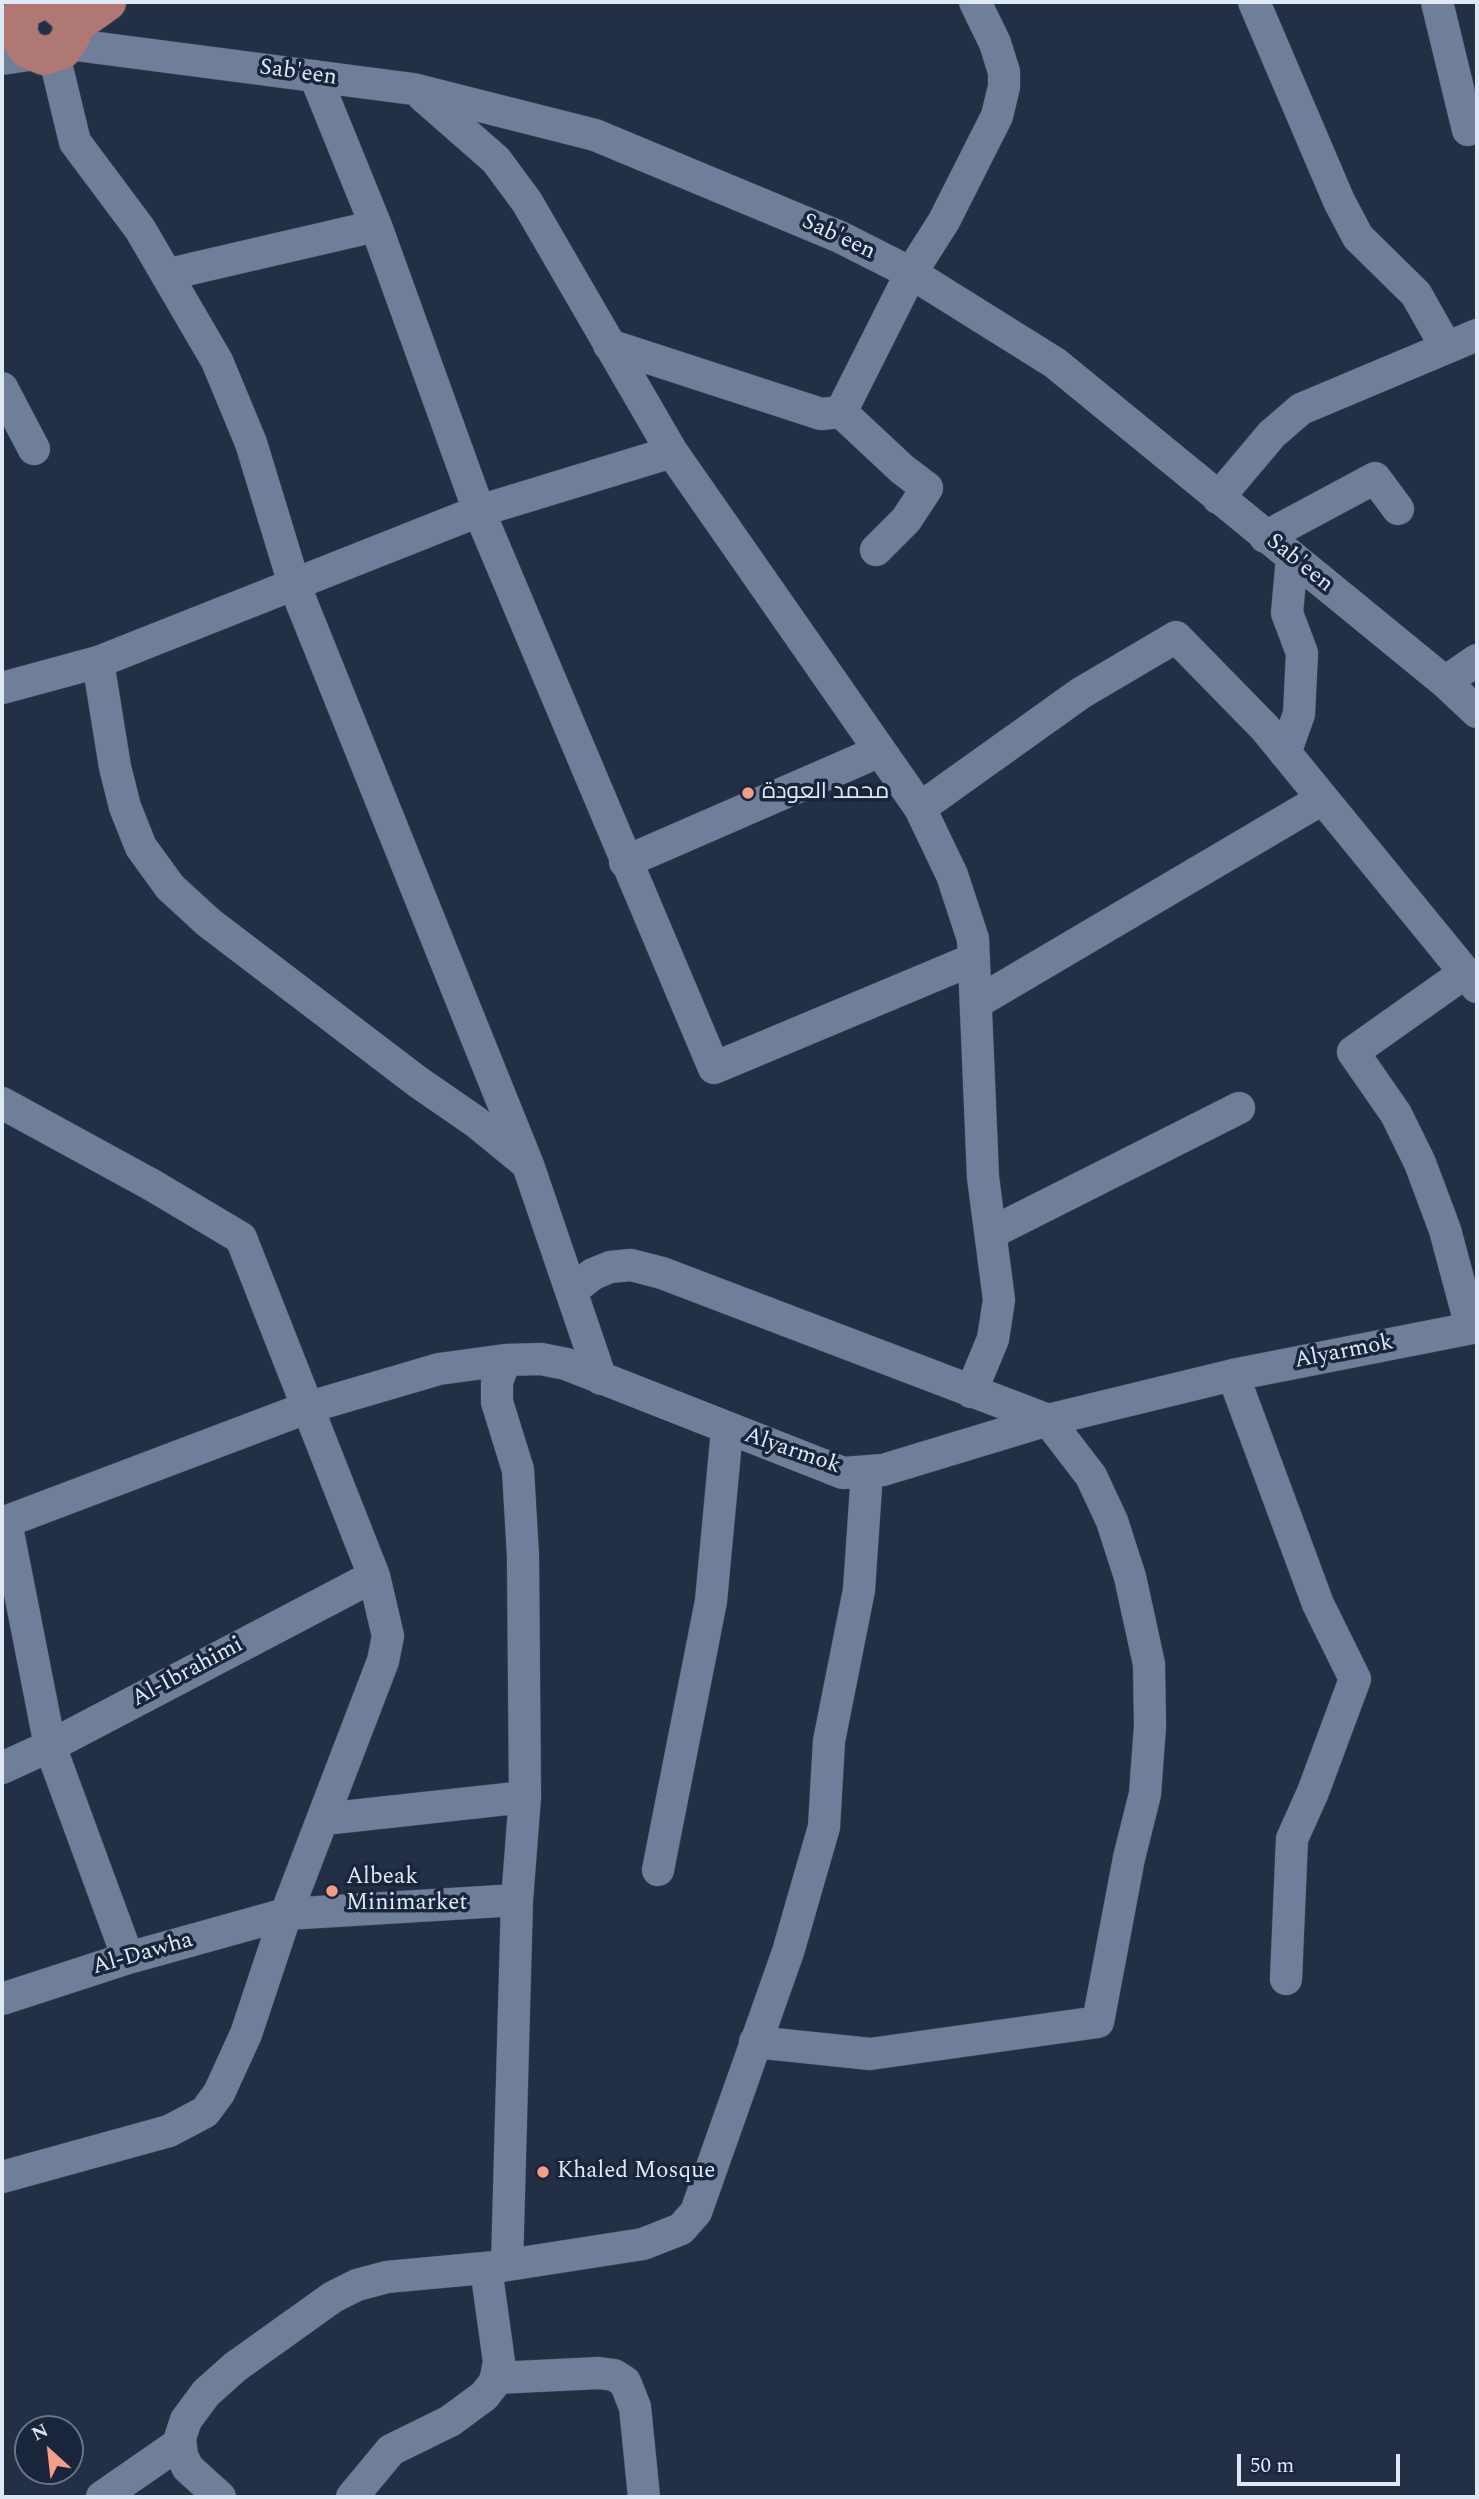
<!DOCTYPE html>
<html>
<head>
<meta charset="utf-8">
<style>
  body { margin:0 }
  #map { position:relative; width:1479px; height:2499px; overflow:hidden; background:#222f45; font-family:Spectral,serif }
  canvas { display:block }
  .frame { position:absolute; inset:0; border:4px solid #dfe8f7; pointer-events:none }
  .north { position:absolute; left:14px; top:2415px; width:70px; height:70px; box-sizing:border-box; background:#19253a; border:2px solid #687386; border-radius:50%; rotate:333deg; font-size:19px; font-weight:700; line-height:28px; text-align:center; color:#dfe8f7 }
  .north::after { content:''; display:block; margin:auto; width:24px; height:32px; background:#f49e87; clip-path:polygon(50% 0,100% 100%,50% 72%,0 100%) }
  .scale { position:absolute; left:1237px; top:2454px; width:163px; height:32px; box-sizing:border-box; border:4px solid #dfe8f7; border-top:0; padding-left:9px; font-size:21px; line-height:24px; white-space:nowrap; color:#dfe8f7; -webkit-text-stroke:5px #19253a; paint-order:stroke }
</style>
</head>
<body>
<div id="map">
<canvas width="1479" height="2499"></canvas>
<div class="frame"></div>
<div class="north">N</div>
<div class="scale">50 m</div>
</div>
<script>
const ctx = document.querySelector('canvas').getContext('2d');
ctx.lineJoin = 'round';
const shape = rows => new Path2D(rows.map(r => 'M' + r).join(''));
function stroke(path, color, width, dash) { ctx.strokeStyle = color; ctx.lineWidth = width; ctx.lineCap = dash ? 'butt' : 'round'; ctx.setLineDash(dash || []); ctx.stroke(path); }
function label(font, color, halo, rows, align = 'center') {
  ctx.font = font + ' Spectral,Cairo,serif'; ctx.lineWidth = 7; ctx.setLineDash([]); ctx.textBaseline = 'middle'; ctx.strokeStyle = halo; ctx.fillStyle = color; for (const [text, x, y, turn = 0] of rows) {
    ctx.save(); ctx.translate(x, y); ctx.rotate((+turn || 0) * Math.PI / 180); ctx.textAlign = isNaN(turn) ? turn : align; if (halo) ctx.strokeText(text, 0, 0); ctx.fillText(text, 0, 0); ctx.restore();
  }
}
const minor = shape([
  [1254,2,1339,201,1358,237,1416,294,1446,347],
  [1437,2,1468,130],
  [68,44,413,89,595,135,840,237,911,273,1055,363,1445,682,1477,712],
  [54,55,75,142,140,229,217,361,251,443,294,584,528,1165,601,1379],
  [2,59,35,54],
  [315,76,376,226,479,511,714,1068,974,959],
  [423,96,496,160,527,202,672,452,920,808,952,875,973,939,983,1177,999,1300,993,1339,971,1392],
  [169,274,376,226],
  [609,345,821,414,841,412,911,273,944,221,997,116,1004,87,1004,72,995,43,975,2],
  [2,388,34,449],
  [841,412,902,469,927,488,906,520,876,550],
  [1218,498,1272,434,1301,409,1477,335],
  [1265,537,1375,478,1398,509],
  [98,662,115,767,125,807,141,847,170,887,208,922,418,1082,476,1122,526,1163],
  [1445,682,1477,660],
  [2,688,98,662,479,511,672,452],
  [1285,753,1299,714,1302,653,1287,613,1292,558],
  [920,808,1081,693,1176,637,1265,728,1477,987],
  [625,862,880,751],
  [1466,972,1353,1052,1396,1114,1420,1163,1445,1230,1471,1327],
  [976,1003,1322,799],
  [2,1103,152,1185,241,1238,374,1576,388,1636,383,1661,286,1914,246,2034,219,2093,205,2112,169,2131,2,2177],
  [991,1233,1239,1108],
  [571,1291,593,1274,610,1267,631,1265,662,1273,1048,1420,1233,1375,1477,1327],
  [505,1360,497,1382,497,1402,518,1470,523,1556,525,1797,517,1900,507,2265],
  [1233,1375,1318,1604,1355,1679,1313,1792,1292,1839,1286,1979],
  [6,1522,50,1746,128,1958],
  [2,1523,306,1408,439,1369,505,1360,541,1359,566,1364,843,1473,883,1470,1048,1420,1091,1476,1112,1521,1130,1577,1149,1664,1150,1726,1145,1794,1129,1858,1098,2022,870,2054,755,2042],
  [2,1768,50,1746,374,1576],
  [324,1819,525,1797],
  [658,1870,711,1601,727,1430],
  [2,1999,128,1958,286,1914,517,1900],
  [496,2378,599,2373,614,2375,625,2382,635,2407,644,2497],
  [102,2497,180,2443],
  [220,2497,188,2468,182,2456,180,2438,186,2420,206,2393,235,2367,333,2297,357,2285,387,2277,495,2267,643,2244,681,2229,696,2212,788,1952,824,1827,829,1741,859,1590,867,1472],
  [352,2497,391,2450,450,2421,484,2396,495,2382,499,2362,486,2268]
]);
const major = shape([
  [38,2,25,9,20,16,18,34,27,49,44,56,62,50,72,35,71,17,53,2],
  [73,26,107,2]
]);
stroke(minor, '#424d60', 33);
stroke(major, '#424d60', 40);
stroke(minor, '#707f99', 32);
stroke(major, '#b07872', 38);
for (const [x, y, r, color] of [
  [748,793,7,"#f49e87"],
  [332,1891,7,"#f49e87"],
  [543,2172,7,"#f49e87"]
]) { const dot = new Path2D(); dot.arc(x, y, r, 0, 2 * Math.PI); ctx.fillStyle = color; ctx.fill(dot); stroke(dot, '#19253a', 2.5); }
label('23px', '#dfe8f7', '#19253a', [
  ["Sab'een",298,74,8],
  ["Sab'een",838,238,25],
  ["Sab'een",1299,564,39],
  ["Alyarmok",1344,1353,-11],
  ["Alyarmok",792,1452,19],
  ["Al-Ibrahimi",188,1673,-28],
  ["Al-Dawha",143,1955,-16]
]);
label('23px', '#dfe8f7', '#19253a', [
  ["محمد العودة",762,793],
  ["Albeak",346,1878],
  ["Minimarket",346,1904],
  ["Khaled Mosque",557,2172]
], 'left');
</script>
</body>
</html>
